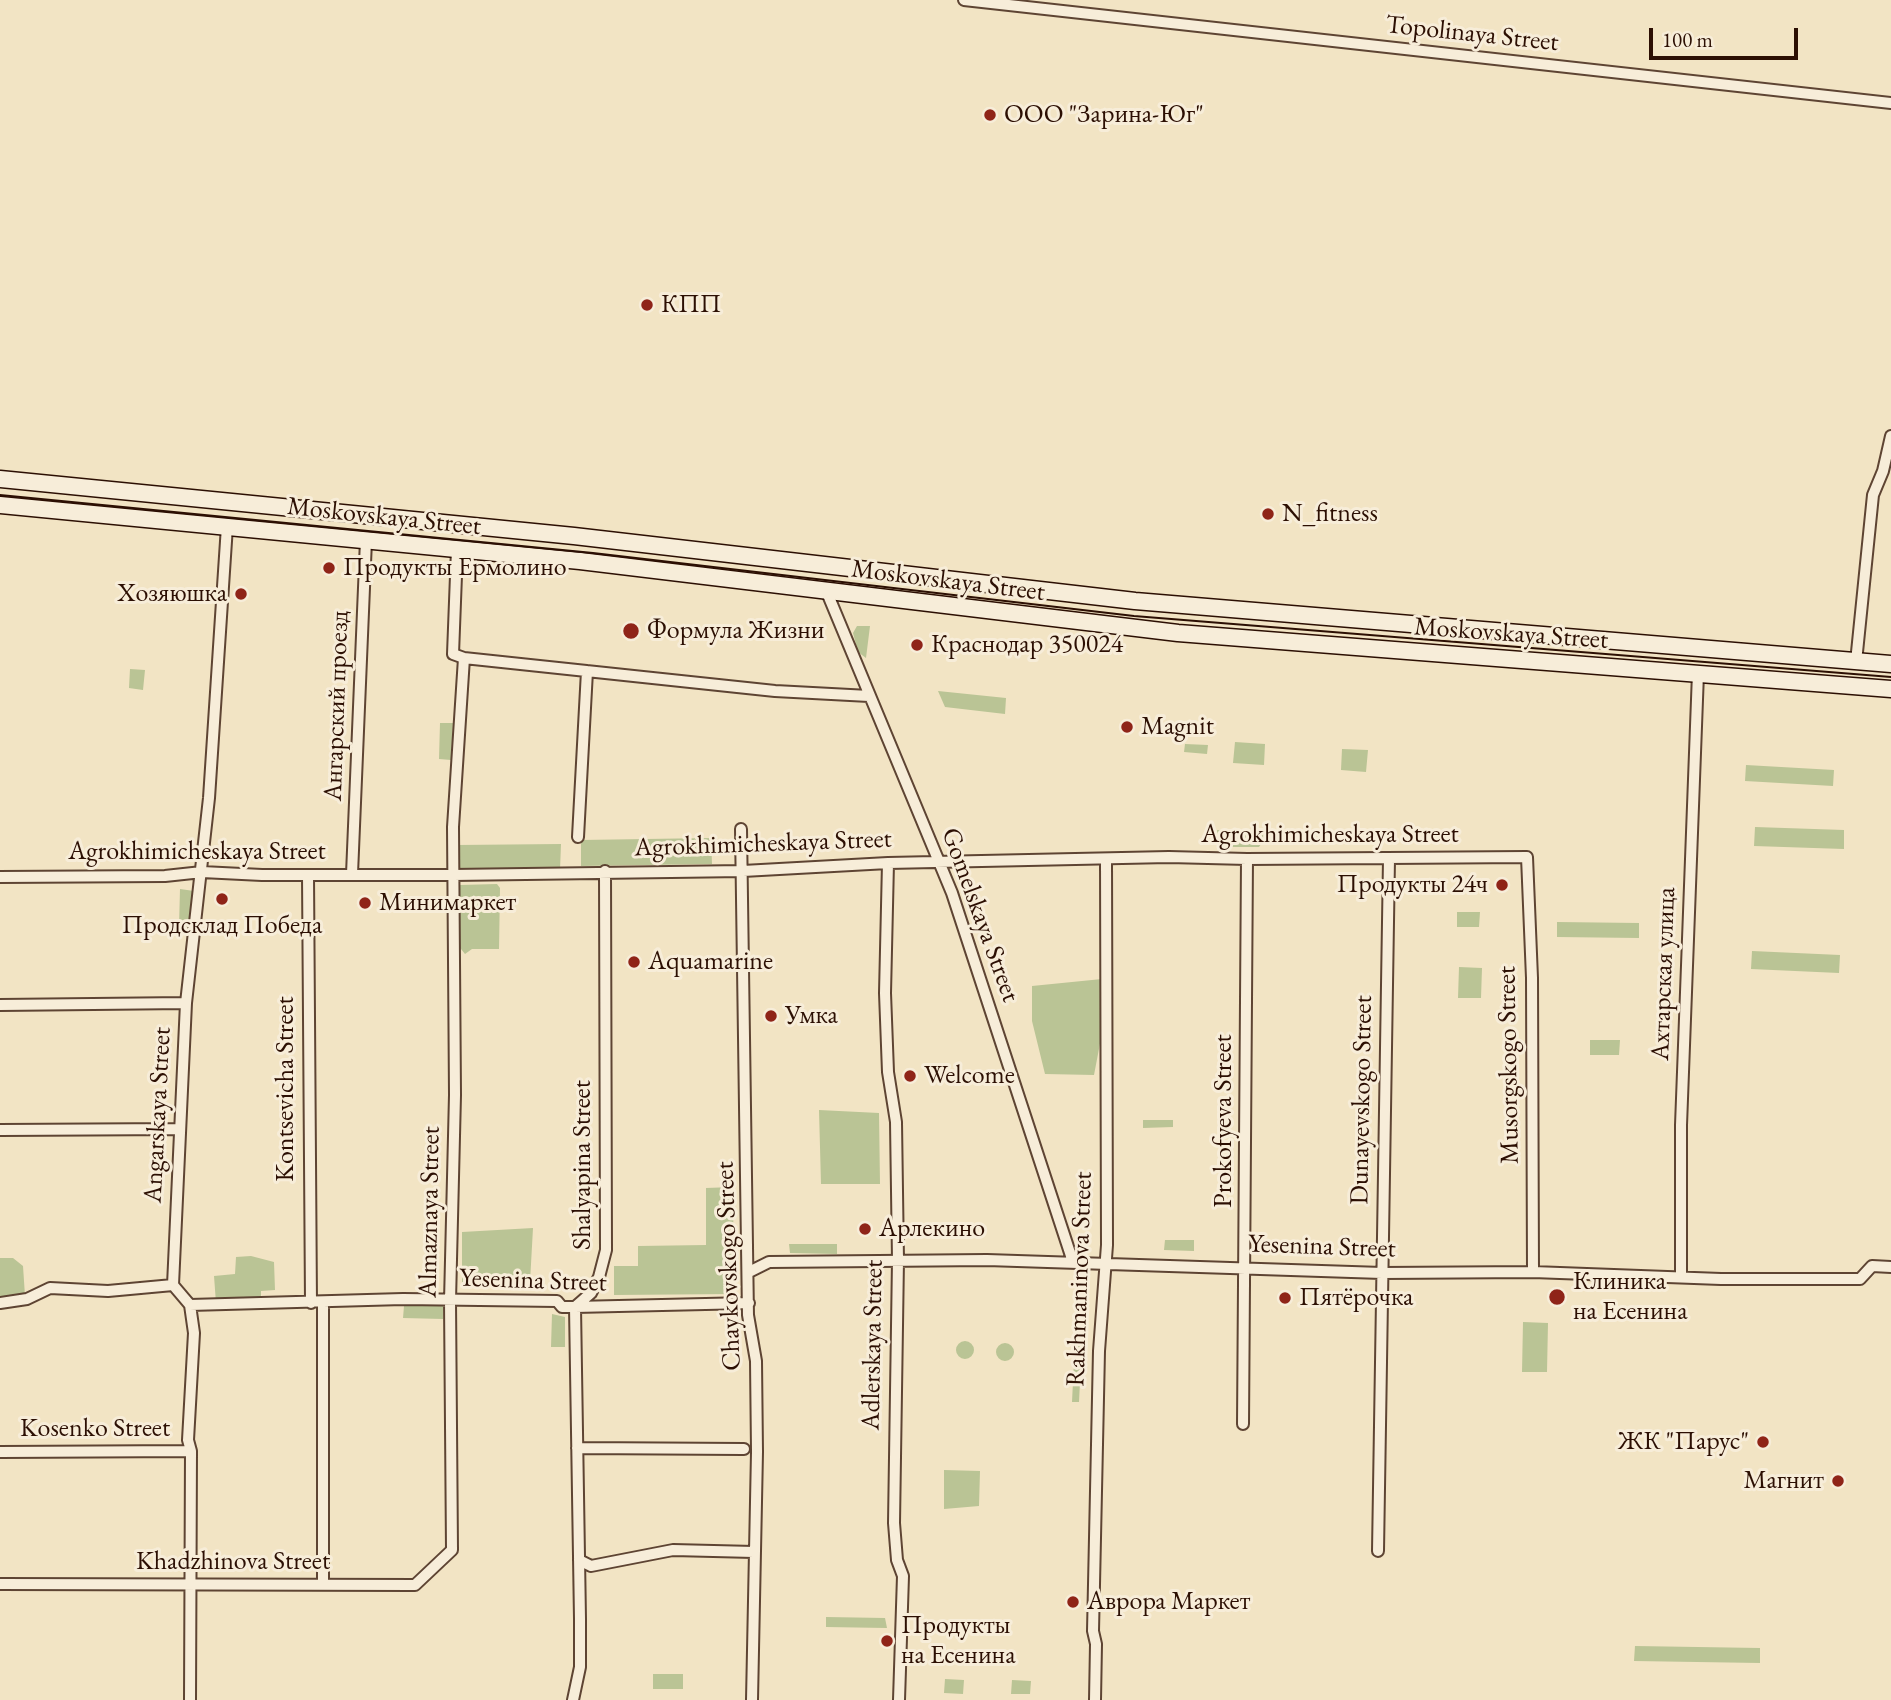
<!DOCTYPE html>
<html>
<head>
<meta charset="utf-8">
<style>
  body { margin:0 }
  #map { position:relative; width:1891px; height:1700px; overflow:hidden; background:#f2e4c4; font-family:"EB Garamond",serif }
  canvas { display:block }
  .scale { position:absolute; left:1649px; top:28px; width:149px; height:32px; box-sizing:border-box; border:4px solid #2c0f03; border-top:0; padding-left:9px; font-size:21px; line-height:24px; white-space:nowrap; color:#2c0f03; -webkit-text-stroke:5px #f7edd9; paint-order:stroke }
</style>
</head>
<body>
<div id="map">
<canvas width="1891" height="1700"></canvas>
<div class="scale">100 m</div>
</div>
<script>
const ctx = document.querySelector('canvas').getContext('2d');
ctx.lineJoin = 'round';
function fillPath(path, color) { ctx.fillStyle = color; ctx.fill(path, 'evenodd'); }
const shape = rows => new Path2D(rows.map(r => 'M' + r).join(''));
function stroke(path, color, width, dash) { ctx.strokeStyle = color; ctx.lineWidth = width; ctx.lineCap = dash ? 'butt' : 'round'; ctx.setLineDash(dash || []); ctx.stroke(path); }
function label(font, color, halo, rows, align = 'center') {
  ctx.font = font + ' "EB Garamond",serif'; ctx.lineWidth = 6; ctx.setLineDash([]); ctx.textBaseline = 'middle'; ctx.strokeStyle = halo; ctx.fillStyle = color; for (const [text, x, y, turn = 0] of rows) {
    ctx.save(); ctx.translate(x, y); ctx.rotate((+turn || 0) * Math.PI / 180); ctx.textAlign = isNaN(turn) ? turn : align; if (halo) ctx.strokeText(text, 0, 0); ctx.fillText(text, 0, 0); ctx.restore();
  }
}
fillPath(shape([
  [857,626,870,626,866,658,858,652,853,633],
  [130,669,145,670,143,690,129,688],
  [938,691,1006,698,1005,714,945,707],
  [440,723,453,723,451,760,439,759],
  [1235,742,1265,744,1264,765,1233,763],
  [1185,744,1208,745,1207,754,1184,752],
  [1342,749,1368,750,1366,772,1341,770],
  [1746,765,1834,770,1833,786,1745,781],
  [1755,827,1844,830,1844,849,1754,846],
  [1217,830,1268,834,1259,847,1228,847,1218,840],
  [711,838,712,864,581,866,581,840],
  [561,844,560,870,457,868,457,845],
  [497,884,500,888,499,949,472,949,465,954,453,939,455,895,460,885],
  [180,889,194,891,193,927,179,927],
  [1457,912,1480,912,1479,927,1457,927],
  [1557,922,1639,923,1639,938,1557,937],
  [1752,951,1840,955,1839,973,1751,969],
  [1459,967,1482,968,1481,998,1458,998],
  [1102,979,1102,1033,1094,1075,1045,1074,1032,1021,1032,986],
  [1590,1040,1620,1040,1619,1055,1590,1055],
  [819,1110,879,1113,880,1184,821,1184],
  [1143,1120,1173,1120,1173,1127,1143,1128],
  [733,1187,734,1294,614,1295,614,1266,638,1266,638,1246,706,1245,706,1188],
  [533,1228,530,1282,462,1282,462,1232],
  [1165,1240,1194,1240,1194,1251,1164,1250],
  [789,1244,837,1244,837,1254,790,1253],
  [251,1256,274,1262,275,1290,261,1291,261,1302,216,1303,214,1276,235,1274,236,1257],
  [0,1258,13,1258,23,1266,25,1296,0,1300],
  [1077,1299,1084,1299,1079,1402,1072,1402],
  [413,1303,443,1303,443,1319,403,1318,404,1306],
  [552,1314,565,1317,565,1347,551,1347],
  [1523,1322,1548,1323,1547,1372,1522,1372],
  '956 1350a9 9 0 1 1 18 0a9 9 0 1 1-18 0Z',
  '996 1352a9 9 0 1 1 18 0a9 9 0 1 1-18 0Z',
  [944,1470,980,1471,979,1506,944,1509],
  [826,1617,885,1618,887,1628,826,1627],
  [1635,1646,1760,1648,1760,1663,1634,1661],
  [653,1674,683,1674,683,1689,653,1689],
  [945,1679,964,1680,963,1694,944,1693],
  [1012,1680,1031,1681,1030,1694,1011,1694]
]), '#bac495');
const street = shape([
  [964,0,1891,103],
  [457,549,453,654,464,658,775,691,869,696],
  [826,590,952,893,1073,1262],
  [1856,662,1873,495,1883,471,1891,436],
  [741,829,748,1315,756,1361,757,1452,752,1700],
  [578,837,587,671],
  [888,863,885,993,888,1072,896,1122,898,1260,894,1523,897,1560,903,1576,899,1700],
  [352,874,366,540],
  [308,875,311,1303],
  [0,877,165,876,202,872,262,875,453,875,743,871,888,863,1169,857,1247,859,1527,857,1532,978,1533,1272],
  [0,1005,186,1003],
  [0,1130,180,1129],
  [749,1272,769,1262,987,1260,1382,1273,1533,1272,1721,1279,1860,1279,1872,1266,1891,1267],
  [1681,1276,1681,1125,1698,673],
  [0,1303,27,1299,50,1288,108,1291,173,1285],
  [190,1305,403,1299,557,1301,562,1307,575,1307,749,1303],
  [1243,1424,1247,859],
  [577,1448,744,1449],
  [0,1452,191,1451],
  [1378,1551,1389,859],
  [579,1560,591,1566,673,1550,754,1552],
  [0,1584,415,1585,452,1550,450,1301,455,1095,453,827,464,658],
  [323,1585,323,1302],
  [190,1700,191,1451,188,1440,194,1333,190,1305,173,1285,186,1003,209,798,227,526],
  [573,1700,580,1667,580,1619,575,1307,591,1293,599,1277,606,1250,605,871],
  [1095,1700,1096,1644,1093,1631,1099,1351,1107,1245,1106,859]
]);
const secondary = shape([
  [0,479,574,536,1135,601,1891,664],
  [0,505,580,561,1178,633,1891,689]
]);
stroke(street, '#5e4433', 14);
stroke(secondary, '#2c0f03', 19);
stroke(street, '#f7edd9', 10);
stroke(secondary, '#f7edd9', 16);
stroke(shape([
  [0,495,593,553,1134,616,1891,677]
]), '#2c0f03', 2);
for (const [x, y, r, color] of [
  [990,115,7,"#8f2418"],
  [647,305,7,"#8f2418"],
  [1268,514,7,"#8f2418"],
  [329,568,7,"#8f2418"],
  [241,594,7,"#8f2418"],
  [631,631,9,"#8f2418"],
  [917,645,7,"#8f2418"],
  [1127,727,7,"#8f2418"],
  [1502,885,7,"#8f2418"],
  [222,899,7,"#8f2418"],
  [365,903,7,"#8f2418"],
  [634,962,7,"#8f2418"],
  [771,1016,7,"#8f2418"],
  [910,1076,7,"#8f2418"],
  [865,1229,7,"#8f2418"],
  [1557,1297,9,"#8f2418"],
  [1285,1298,7,"#8f2418"],
  [1763,1442,7,"#8f2418"],
  [1838,1481,7,"#8f2418"],
  [1073,1602,7,"#8f2418"],
  [887,1641,7,"#8f2418"]
]) { const dot = new Path2D(); dot.arc(x, y, r, 0, 2 * Math.PI); ctx.fillStyle = color; ctx.fill(dot); stroke(dot, '#f7edd9', 2.5); }
label('26px', '#2c0f03', '#f7edd9', [
  ["Topolinaya Street",1472,34,6],
  ["Moskovskaya Street",384,517,6],
  ["Moskovskaya Street",948,581,7],
  ["Moskovskaya Street",1511,634,4],
  ["Ангарский проезд",337,706,-88],
  ["Agrokhimicheskaya Street",1330,835],
  ["Agrokhimicheskaya Street",763,844,-2],
  ["Agrokhimicheskaya Street",197,852],
  ["Gomelskaya Street",980,915,70],
  ["Ахтарская улица",1664,974,-88],
  ["Musorgskogo Street",1509,1065,-91],
  ["Kontsevicha Street",286,1089,-90],
  ["Dunayevskogo Street",1362,1100,-89],
  ["Angarskaya Street",158,1115,-87],
  ["Prokofyeva Street",1224,1121,-90],
  ["Shalyapina Street",583,1165,-90],
  ["Almaznaya Street",430,1212,-89],
  ["Yesenina Street",1322,1247,2],
  ["Chaykovskogo Street",729,1266,-92],
  ["Rakhmaninova Street",1080,1279,-88],
  ["Yesenina Street",533,1281,2],
  ["Adlerskaya Street",873,1345,-89],
  ["Kosenko Street",95,1429],
  ["Khadzhinova Street",233,1562]
]);
label('26px', '#2c0f03', '#f7edd9', [
  ["ООО \"Зарина-Юг\"",1004,115],
  ["КПП",661,305],
  ["N_fitness",1282,514],
  ["Продукты Ермолино",343,568],
  ["Хозяюшка",227,594,"right"],
  ["Формула Жизни",647,631],
  ["Краснодар 350024",931,645],
  ["Magnit",1141,727],
  ["Продукты 24ч",1488,885,"right"],
  ["Минимаркет",379,903],
  ["Продсклад Победа",222,926,"center"],
  ["Aquamarine",648,962],
  ["Умка",785,1016],
  ["Welcome",924,1076],
  ["Арлекино",879,1229],
  ["Клиника",1573,1282],
  ["на Есенина",1573,1312],
  ["Пятёрочка",1299,1298],
  ["ЖК \"Парус\"",1749,1442,"right"],
  ["Магнит",1824,1481,"right"],
  ["Аврора Маркет",1087,1602],
  ["Продукты",901,1626],
  ["на Есенина",901,1656]
], 'left');
</script>
</body>
</html>
